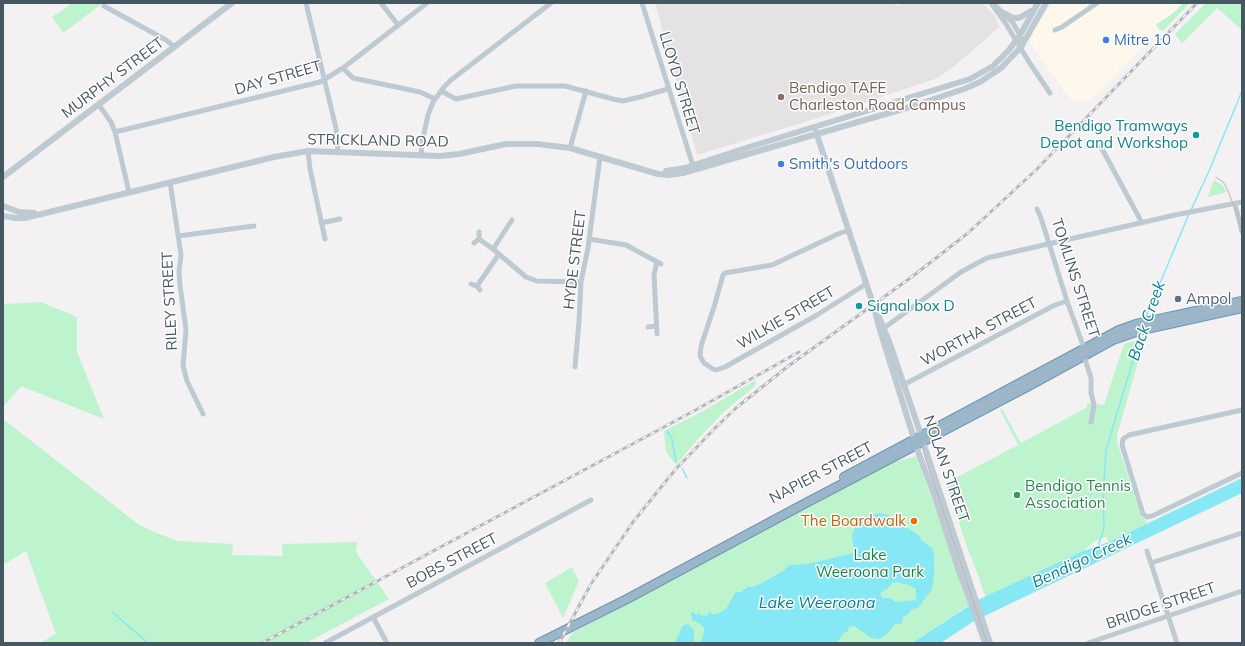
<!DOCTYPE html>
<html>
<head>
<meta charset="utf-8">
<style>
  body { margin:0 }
  #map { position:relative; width:1245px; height:646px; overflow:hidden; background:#f4f1f2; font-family:Mulish,sans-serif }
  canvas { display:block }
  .frame { position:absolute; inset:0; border:4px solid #475761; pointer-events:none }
</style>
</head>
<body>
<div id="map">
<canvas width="1245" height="646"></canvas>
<div class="frame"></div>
</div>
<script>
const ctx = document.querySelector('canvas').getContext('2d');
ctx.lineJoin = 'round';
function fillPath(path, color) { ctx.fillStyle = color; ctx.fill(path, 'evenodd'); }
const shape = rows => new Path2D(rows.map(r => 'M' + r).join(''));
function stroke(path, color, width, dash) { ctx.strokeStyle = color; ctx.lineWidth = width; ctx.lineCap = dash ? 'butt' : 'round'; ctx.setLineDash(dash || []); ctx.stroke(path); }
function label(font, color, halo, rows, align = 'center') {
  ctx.font = font + ' Mulish,sans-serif'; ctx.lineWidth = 3; ctx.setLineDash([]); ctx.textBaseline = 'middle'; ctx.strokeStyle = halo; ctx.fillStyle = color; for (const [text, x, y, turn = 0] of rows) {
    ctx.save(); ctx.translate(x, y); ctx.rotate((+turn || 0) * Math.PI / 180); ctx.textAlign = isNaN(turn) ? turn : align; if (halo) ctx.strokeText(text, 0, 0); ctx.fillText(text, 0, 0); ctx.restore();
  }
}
fillPath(shape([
  [1052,3,1183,3,1172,14,1156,24,1160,30,1092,99,1072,101,1030,43,1034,31]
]), '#fef7eb');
fillPath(shape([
  [655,3,891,3,898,6,900,3,982,3,993,13,1000,27,952,68,938,78,821,117,697,155]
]), '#e5e2e4');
fillPath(shape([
  [72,3,103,3,63,33,52,17],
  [1183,3,1190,3,1163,31,1160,30,1156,25,1172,14],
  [1206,3,1242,3,1242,30,1217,8,1182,44,1175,34],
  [1214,180,1222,185,1227,192,1208,197],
  [41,302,77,317,77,352,104,419,21,386,3,407,3,307,5,304],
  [1145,338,1117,435,1117,442,1141,516,1148,523,1109,542,1106,537,1095,541,1083,551,986,598,971,556,970,556,946,483,1018,445,1000,410,1002,409,1021,443,1086,408,1088,403,1104,405,1124,344],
  [756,380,755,386,724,412,698,439,676,465,666,452,664,431,705,410],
  [3,419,138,524,154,532,178,541,233,544,232,555,283,556,282,544,357,542,356,552,389,599,306,643,40,643,56,634,26,551,3,565],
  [917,456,969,605,912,643,566,643,572,633,801,510,891,463],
  [572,567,579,581,563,618,545,583]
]), '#bdf4ce');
fillPath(shape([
  [1242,478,1242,493,974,621,941,643,912,643,978,600,1083,551,1109,542],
  [881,513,887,515,920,536,921,540,932,548,934,554,934,574,932,589,918,608,912,609,909,613,903,617,902,624,895,624,888,633,880,639,876,639,872,638,858,629,855,626,852,626,849,627,848,631,844,633,836,643,699,643,702,639,705,628,699,623,692,620,691,613,692,612,697,615,698,612,699,612,700,615,706,616,710,612,712,614,717,614,726,609,735,593,738,592,742,592,743,589,744,590,748,587,753,587,762,583,783,571,789,565,808,564,857,552,853,544,852,536,856,525,860,520,865,516],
  [897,582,909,585,916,589,916,600,896,602,889,598,882,598,880,593,888,588,892,583],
  [686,624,689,625,694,630,694,643,674,643,678,637,682,627]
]), '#86e7f5');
stroke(shape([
  [1191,210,1209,171,1242,91],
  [1145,319,1189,214],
  [667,431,672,439,676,462],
  [682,468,687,478],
  [1098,546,1104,528,1103,500,1106,450,1141,334],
  [112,612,148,643]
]), '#86e7f5', 1.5);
const trunk = shape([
  [844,477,1119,330,1136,324,1242,301],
  [539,643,627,599,802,505,1027,387,1113,340,1142,330,1242,308]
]);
stroke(trunk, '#7094b0', 10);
stroke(shape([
  [306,3,336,128,338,152],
  [381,3,398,25],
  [642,3,694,169],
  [991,3,1006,24,1029,62,1050,93],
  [104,6,166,40,175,47],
  [996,6,1013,23,1020,35,1022,44],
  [1055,30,1062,27,1097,3],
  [343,68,353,78,420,92,435,99],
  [441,91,456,99,516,86,565,86,613,99,623,101,640,97,668,89],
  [99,105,111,122,115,132,129,192],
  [115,132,320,82,343,68,427,3],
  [1101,147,1142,223],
  [570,148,586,91],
  [308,151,310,169,325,239],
  [421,156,422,142,428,115,433,102,444,87,451,80,551,3],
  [170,182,181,255,179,272,180,285,186,330,183,366,187,381,203,414],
  [1235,204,1242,232],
  [1037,209,1041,218,1067,301,1084,348],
  [321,223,340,219],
  [849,230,838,234,772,265,725,273,723,275,714,307,701,346,700,356,704,363,713,369,716,370,725,367,817,315,866,284],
  [178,236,254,226],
  [479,239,493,249,526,277,537,281,581,282],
  [589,239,626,245,661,264],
  [474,243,479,239,479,232],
  [493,249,512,220],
  [471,284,477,286,480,290],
  [477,286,499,254],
  [648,327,656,326],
  [884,328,961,272,987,258,1175,215,1242,202],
  [657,334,654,275,657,262],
  [1084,356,1091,378,1091,393,1094,405,1091,422],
  [575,367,579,321,581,282,588,248,600,157],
  [903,385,1055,305,1067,301],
  [1242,410,1129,435,1123,439,1122,445,1143,514,1147,517,1152,516,1242,473],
  [1147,551,1177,643],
  [1151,563,1242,533],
  [373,617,387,643],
  [325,643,591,500],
  [1088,643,1242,591]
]), '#becad2', 5);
stroke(shape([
  [1004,13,1013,18,1019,18,1031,11],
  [816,132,873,304,880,330,914,439],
  [666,171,685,168,746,148,970,79,993,66,1009,50,1020,35,1038,3],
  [3,177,232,3],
  [3,206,19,212,34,213],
  [3,216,16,218,25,218,274,157,308,151,440,156,459,154,506,144,537,144,570,148,658,174,668,175,683,173,913,106,964,89,980,82,1001,68,1021,47,1046,3],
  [879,317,890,344,921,435],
  [923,442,990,643],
  [916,446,934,494,959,571,970,600,985,643]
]), '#becad2', 6);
stroke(trunk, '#9ab6cb', 8);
stroke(shape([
  [1216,177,1224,183,1228,191,1237,214,1242,232],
  [987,643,925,457,923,447,928,437,935,432,990,402,1121,333,1142,326,1242,305]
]), '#b3b7bc', 1);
const rail = shape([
  [262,643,692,412,799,352],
  [559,643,591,584,633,522,675,470,715,428,736,408,787,367,913,276,968,233,1037,169,1197,3]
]);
stroke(rail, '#b3b7bc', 3);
stroke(rail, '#fff', 1.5, [4.5]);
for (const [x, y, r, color] of [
  [1106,40,4,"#3f7fe0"],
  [781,97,4,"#8d6e63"],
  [1196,135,4,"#0f9aa8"],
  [781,164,4,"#3f7fe0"],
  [1178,299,4,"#5c6f8a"],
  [859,306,4,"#0f9aa8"],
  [1017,495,4,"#2e9e5b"],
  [914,521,4,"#e8710a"]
]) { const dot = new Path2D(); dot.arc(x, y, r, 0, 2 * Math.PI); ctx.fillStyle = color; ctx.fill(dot); stroke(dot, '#fff', 1.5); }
label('15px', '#366cbe', '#fff', [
  ["Mitre 10",1114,40],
  ["Smith's Outdoors",789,164]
], 'left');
label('15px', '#475761', '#fff', [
  ["MURPHY STREET",113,78,-37],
  ["DAY STREET",278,78,-16],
  ["LLOYD STREET",679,83,73],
  ["STRICKLAND ROAD",378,141,1],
  ["HYDE STREET",575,260,-83],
  ["TOMLINS STREET",1075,278,72],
  ["RILEY STREET",170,301,-93],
  ["WILKIE STREET",786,318,-30],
  ["WORTHA STREET",979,332,-28],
  ["NOLAN STREET",946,469,71],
  ["NAPIER STREET",821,473,-28],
  ["BOBS STREET",452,561,-28],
  ["BRIDGE STREET",1161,606,-19]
]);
label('15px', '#785e54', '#fff', [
  ["Bendigo TAFE",789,88],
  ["Charleston Road Campus",789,105]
], 'left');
label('15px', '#0d838f', '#fff', [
  ["Bendigo Tramways",1188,126],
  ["Depot and Workshop",1188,143],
  ["Signal box D",867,306,"left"]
], 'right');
label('15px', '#4e5e75', '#fff', [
  ["Ampol",1186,299]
], 'left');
label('15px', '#27864d', '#fff', [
  ["Bendigo Tennis",1025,486],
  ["Association",1025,503]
], 'left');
label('15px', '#c56008', '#fff', [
  ["The Boardwalk",906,521]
], 'right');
label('15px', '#0e8641', '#fff', [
  ["Lake",870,555],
  ["Weeroona Park",870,572]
]);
label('italic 16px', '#047e90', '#fff', [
  ["Back Creek",1147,321,-71],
  ["Bendigo Creek",1082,561,-25],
  ["Lake Weeroona",817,603]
]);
</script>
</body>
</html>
